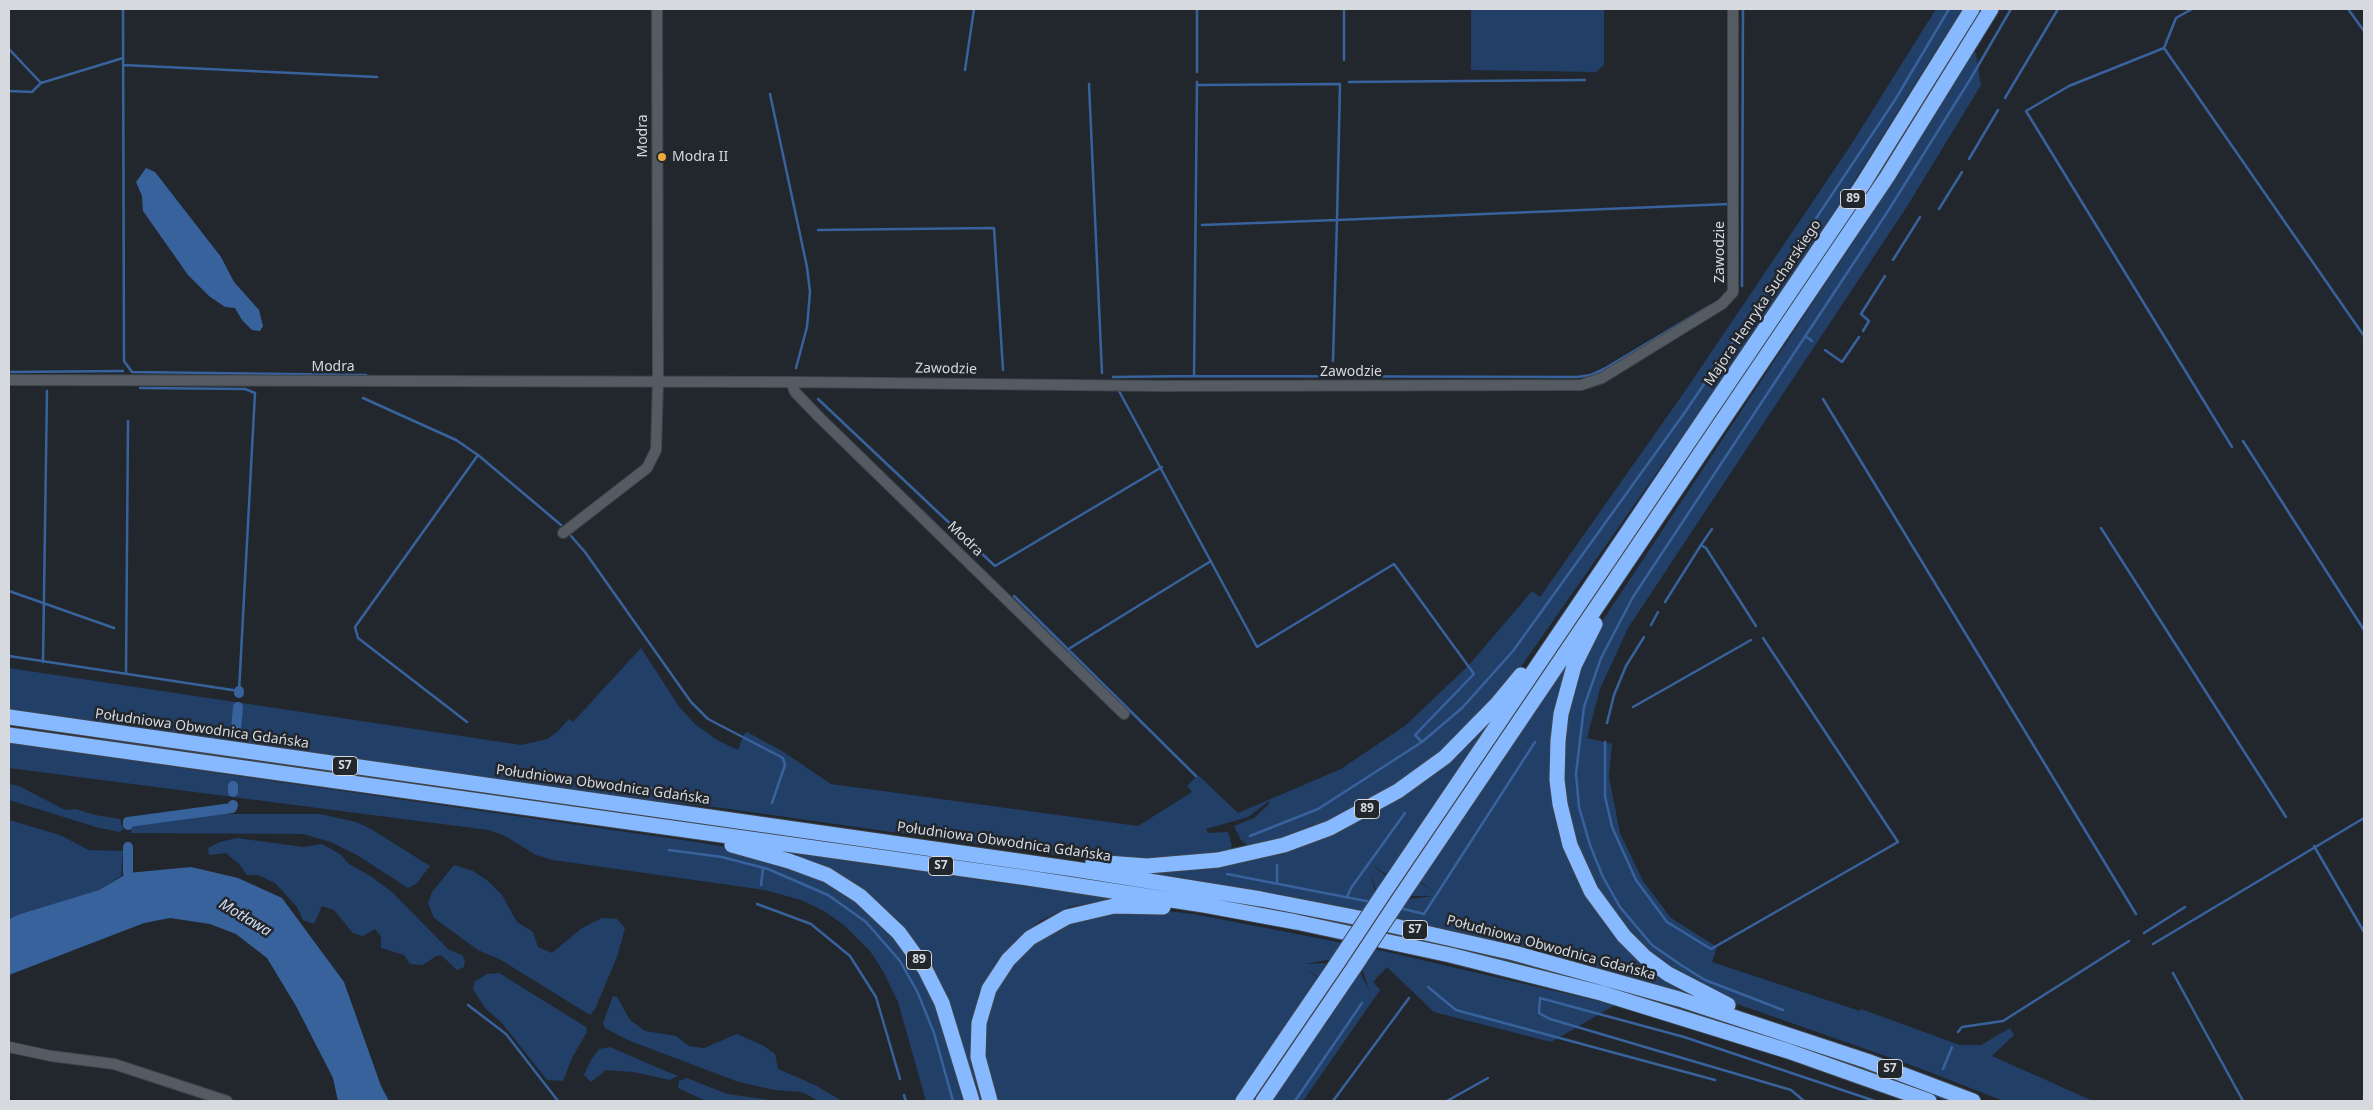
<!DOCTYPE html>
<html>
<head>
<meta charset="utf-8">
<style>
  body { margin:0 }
  #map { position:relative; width:2373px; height:1110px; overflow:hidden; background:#22272e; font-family:"Noto Sans",sans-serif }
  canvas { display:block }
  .frame { position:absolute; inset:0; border:10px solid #d6dadf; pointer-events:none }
</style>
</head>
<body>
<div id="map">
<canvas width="2373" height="1110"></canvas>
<div class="frame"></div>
</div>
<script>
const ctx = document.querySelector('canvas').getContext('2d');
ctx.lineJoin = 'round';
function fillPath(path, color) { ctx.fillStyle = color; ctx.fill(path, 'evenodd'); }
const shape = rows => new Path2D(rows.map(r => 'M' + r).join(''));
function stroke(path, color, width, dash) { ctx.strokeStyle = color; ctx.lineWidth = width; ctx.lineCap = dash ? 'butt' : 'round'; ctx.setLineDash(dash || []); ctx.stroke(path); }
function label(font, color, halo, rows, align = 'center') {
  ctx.font = font + ' "Noto Sans",sans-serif'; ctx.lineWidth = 5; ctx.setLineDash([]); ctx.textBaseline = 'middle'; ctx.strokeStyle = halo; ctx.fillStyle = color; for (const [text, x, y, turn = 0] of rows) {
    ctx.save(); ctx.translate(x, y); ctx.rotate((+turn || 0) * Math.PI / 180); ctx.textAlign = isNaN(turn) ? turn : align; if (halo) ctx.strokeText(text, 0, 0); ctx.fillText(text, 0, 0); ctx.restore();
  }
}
fillPath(shape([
  [1471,9,1604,9,1604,65,1596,72,1471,70],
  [1936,9,1962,9,1841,202,1714,391,1513,678,1464,734,1383,795,1294,837,1248,846,1241,840,1234,826,1254,818,1269,804,1269,801,1248,817,1206,829,1208,833,1228,832,1232,846,1228,852,1200,858,1095,859,1069,857,722,808,625,798,9,709,9,668,521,745,547,739,557,732,569,719,573,722,641,648,680,708,695,724,717,740,738,750,744,734,747,732,782,751,831,784,1138,826,1192,792,1187,786,1198,775,1238,813,1341,769,1406,725,1469,665,1532,591,1540,597,1683,394,1849,148],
  [1971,22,1972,29,1905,139,1402,885,1398,883],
  [1975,50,1981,85,1906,208,1628,628,1600,689,1587,738,1612,744,1609,777,1620,833,1643,881,1671,918,1717,947,1712,962,1860,1011,1861,1009,1960,1045,1981,1045,2010,1028,2014,1035,1992,1056,2093,1101,2004,1101,1911,1065,1743,1006,1711,993,1650,955,1600,897,1571,832,1561,752,1576,674,1599,626,1892,183],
  [1582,638,1552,755,1587,891,1687,990,1686,993,1586,964,1397,918,1274,893,1146,872,1335,830,1500,711,1389,876,1372,865,1386,876,1376,890,1369,868,1375,891,1409,899,1433,896,1412,896,1420,883,1436,892,1419,881],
  [102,736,1023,867,1323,916,1561,971,1720,1017,1961,1101,1946,1101,1875,1075,1454,950,102,742],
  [9,743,703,843,731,848,803,870,843,891,874,915,910,957,935,1004,966,1101,926,1101,898,1002,883,971,870,951,844,925,824,911,801,900,765,890,553,860,536,855,505,836,488,830,9,768],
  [9,784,19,786,65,810,75,809,95,815,120,819,123,830,119,832,96,827,9,800],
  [222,814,320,814,356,822,371,829,430,866,416,884,408,888,357,855,331,842,303,834,131,833,131,828,134,823],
  [9,820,60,835,89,850,123,851,121,876,99,890,20,914,9,919],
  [237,838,303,847,322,844,340,854,349,864,372,877,393,893,449,950,462,955,465,961,464,967,457,970,441,955,436,956,423,965,410,964,404,955,381,948,381,936,375,929,363,936,353,933,334,910,322,906,314,924,303,920,297,907,275,883,258,875,247,875,240,865,226,853,209,855,208,848,220,842],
  [798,854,1079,894,1105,898,1105,900,1069,907,1040,921,1016,940,996,963,986,981,973,1065,984,1101,979,1101,914,944,798,857],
  [454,865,473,871,488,881,502,895,517,922,533,932,538,947,552,953,582,928,602,918,617,919,625,928,617,957,595,1009,590,1015,501,960,478,950,434,918,428,903,432,892],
  [1157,910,1194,914,1379,950,1615,1005,1551,1042,1434,1012,1387,967,1373,982,1380,990,1303,1101,1269,1101,1350,982,1369,994,1352,983,1360,972,1369,991,1362,968,1327,960,1305,964,1327,963,1318,977,1303,967,1319,979,1237,1101,997,1101,986,1071,984,1040,989,1006,1000,981,1027,946,1086,914],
  [499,973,586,1027,587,1032,572,1058,563,1081,547,1080,502,1023,485,1008,473,989,474,982,487,974],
  [1336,974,1340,976,1256,1101,1250,1101],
  [613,996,617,997,630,1020,645,1031,676,1036,689,1046,704,1048,737,1034,764,1046,775,1054,778,1069,815,1085,842,1101,819,1101,802,1092,774,1090,736,1081,630,1041,605,1028,603,1023],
  [610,1047,663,1070,678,1076,670,1080,633,1072,606,1070,591,1082,584,1075,591,1060,599,1049],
  [687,1078,727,1094,777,1101,706,1101,678,1088,679,1081]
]), '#223f68');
fillPath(shape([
  [146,168,155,172,221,257,234,282,259,310,263,326,260,331,252,330,242,320,235,308,225,307,209,296,188,275,143,211,142,196,136,182],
  [191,867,238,878,282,898,344,982,381,1086,389,1101,338,1101,333,1078,296,1006,267,958,236,934,210,924,170,918,144,923,9,975,9,919,20,914,99,890,128,873]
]), '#38629c');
stroke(shape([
  [123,9,124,361,132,372,366,375],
  [2192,9,2176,18,2164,48,2364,336],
  [2348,9,2364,31],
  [2164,48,2069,86,2026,111,2232,447],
  [9,49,41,83,123,58],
  [1344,60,1344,9],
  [123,65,377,77],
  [965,70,974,9],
  [1197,72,1197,9],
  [1349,82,1585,80],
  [1089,84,1102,373],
  [1197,85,1340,84,1337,220,1202,225],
  [9,91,32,92,41,83],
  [770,94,807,267,810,292,807,327,796,368],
  [2005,98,2058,9],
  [1969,159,1998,110],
  [1939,209,1962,172],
  [818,230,994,228,1003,370],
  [1893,260,1920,217],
  [1742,286,1743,9],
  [1863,331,1869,321,1861,314,1885,276],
  [1805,336,1812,341],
  [1825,350,1842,362,1859,337],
  [1333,361,1337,220,1729,204],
  [9,372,123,371],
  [1194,376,1577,377,1591,375,1604,369,1711,305],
  [1113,377,1194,376,1197,82],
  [1119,391,1257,647,1394,564,1474,674,1415,735,1422,742],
  [363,398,456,440,478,455,561,525],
  [818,399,995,566,1162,467],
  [1823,399,2136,914],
  [2243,441,2364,630],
  [2101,528,2286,817],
  [1712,529,1701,545,1706,548,1756,626],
  [571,536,585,552,691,702,708,719,783,758,785,765,772,803],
  [9,591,114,628],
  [1014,596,1196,776],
  [1665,602,1701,545],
  [1651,625,1658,612],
  [1070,648,1211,561],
  [9,656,239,691,255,393,245,389,140,388],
  [43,662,47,391],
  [126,673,128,421],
  [1633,707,1751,640],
  [467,722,358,638,355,627,478,455],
  [1607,723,1614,695,1626,666,1644,637],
  [1605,742,1605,796,1612,827,1636,880,1667,922,1711,949,1898,842,1763,638],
  [606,783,677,791],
  [1250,836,1318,809,1422,742,1462,708,1513,651,1683,415,1771,286,1895,100,1949,9],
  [2314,846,2364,932],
  [669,850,722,857,768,869,828,895,866,922,900,961,917,991,934,1033,953,1101],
  [1277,865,1277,883],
  [1227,874,1371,902],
  [761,885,763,869],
  [1347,897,1351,888,1405,813],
  [757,904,811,924,850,956,876,997,900,1079],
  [1400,908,1424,914,1535,742],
  [2144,933,2185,907],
  [2153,944,2364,818],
  [2173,973,2243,1101],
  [1428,987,1456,1010,1715,1080],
  [468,1005,506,1034,558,1101],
  [1783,1010,1705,980,1681,965,1652,945,1620,907,1603,877,1590,845,1579,807,1576,774,1584,707,1601,658,1633,597,1888,211,1971,78,2011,9],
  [1958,1032,1962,1027,2003,1021,2129,941],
  [1943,1069,1952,1047],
  [904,1095,906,1101],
  [1295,1101,1362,1003],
  [1333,1101,1409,998],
  [1447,1101,1488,1078],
  [1804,1101,1791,1090,1550,1019,1539,1013,1540,998,1684,1037,1875,1101]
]), '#38629c', 2.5);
stroke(shape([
  [239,693,239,691],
  [236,730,238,707],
  [233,792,233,786],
  [128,825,128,822,232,808,233,805],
  [128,873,128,847]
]), '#38629c', 10);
const street = shape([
  [9,380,791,382,1161,386,1581,385,1602,378,1722,304,1733,292,1733,9],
  [791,382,795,392,820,418,1124,714],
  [563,533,647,468,656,450,658,382,657,9],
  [9,1047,51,1056,114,1064,227,1101]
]);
const highway = shape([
  [1595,624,1574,666,1561,714,1558,741,1557,780,1560,804,1570,845,1591,891,1624,936,1645,957,1668,974,1728,1005],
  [9,717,1074,869,1261,899,1359,918,1514,953,1679,999,1867,1061,1973,1101],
  [9,735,1028,878,1204,905,1296,922,1450,955,1601,993,1788,1051,1929,1101],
  [732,845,789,861,827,875,860,896,899,933,925,969,942,1003,972,1101],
  [1093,862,1147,866,1218,860,1284,845,1330,828,1398,791,1445,757,1497,704,1521,675],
  [1383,894,1863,184,1972,9],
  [1400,898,1887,177,1991,9],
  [990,1101,978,1057,979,1023,989,989,1008,960,1030,938,1067,917,1114,906,1163,907],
  [1243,1101,1338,962],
  [1263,1101,1355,966]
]);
stroke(street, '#40454a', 12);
stroke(highway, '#40454a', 17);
stroke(street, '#555b63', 10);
stroke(highway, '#86b9ff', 15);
const highwayBridge = shape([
  [1338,962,1383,894],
  [1355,966,1400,898]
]);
stroke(highwayBridge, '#40454a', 17, []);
stroke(highwayBridge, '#86b9ff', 15);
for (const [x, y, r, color] of [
  [662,157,5,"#ebaa39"]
]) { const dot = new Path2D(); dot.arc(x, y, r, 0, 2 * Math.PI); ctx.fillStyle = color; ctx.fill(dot); stroke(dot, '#22272e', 2); }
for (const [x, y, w] of [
  [1853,199,25],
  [345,766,25],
  [1367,809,25],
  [941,866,25],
  [1415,930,25],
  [919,960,25],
  [1890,1069,25]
]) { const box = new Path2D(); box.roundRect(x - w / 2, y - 9.5, w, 19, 4); ctx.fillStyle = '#22272e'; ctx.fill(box); stroke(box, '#d6dadf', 1); }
label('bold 12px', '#d6dadf', null, [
  ["89",1853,199],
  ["S7",345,766],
  ["89",1367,809],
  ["S7",941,866],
  ["S7",1415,930],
  ["89",919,960],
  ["S7",1890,1069]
]);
label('14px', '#d6dadf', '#22272e', [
  ["Modra",643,136,-90],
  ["Zawodzie",1720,252,-90],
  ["Majora Henryka Sucharskiego",1763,303,-56],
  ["Modra",333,367],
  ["Zawodzie",946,369,1],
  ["Zawodzie",1351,372],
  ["Modra",965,539,44],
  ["Południowa Obwodnica Gdańska",202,729,8],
  ["Południowa Obwodnica Gdańska",603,785,8],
  ["Południowa Obwodnica Gdańska",1004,842,8],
  ["Południowa Obwodnica Gdańska",1551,948,15]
]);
label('14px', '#d6dadf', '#22272e', [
  ["Modra II",672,157]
], 'left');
label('italic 15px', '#d2def0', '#22272e', [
  ["Motława",245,918,31]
]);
</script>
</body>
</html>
